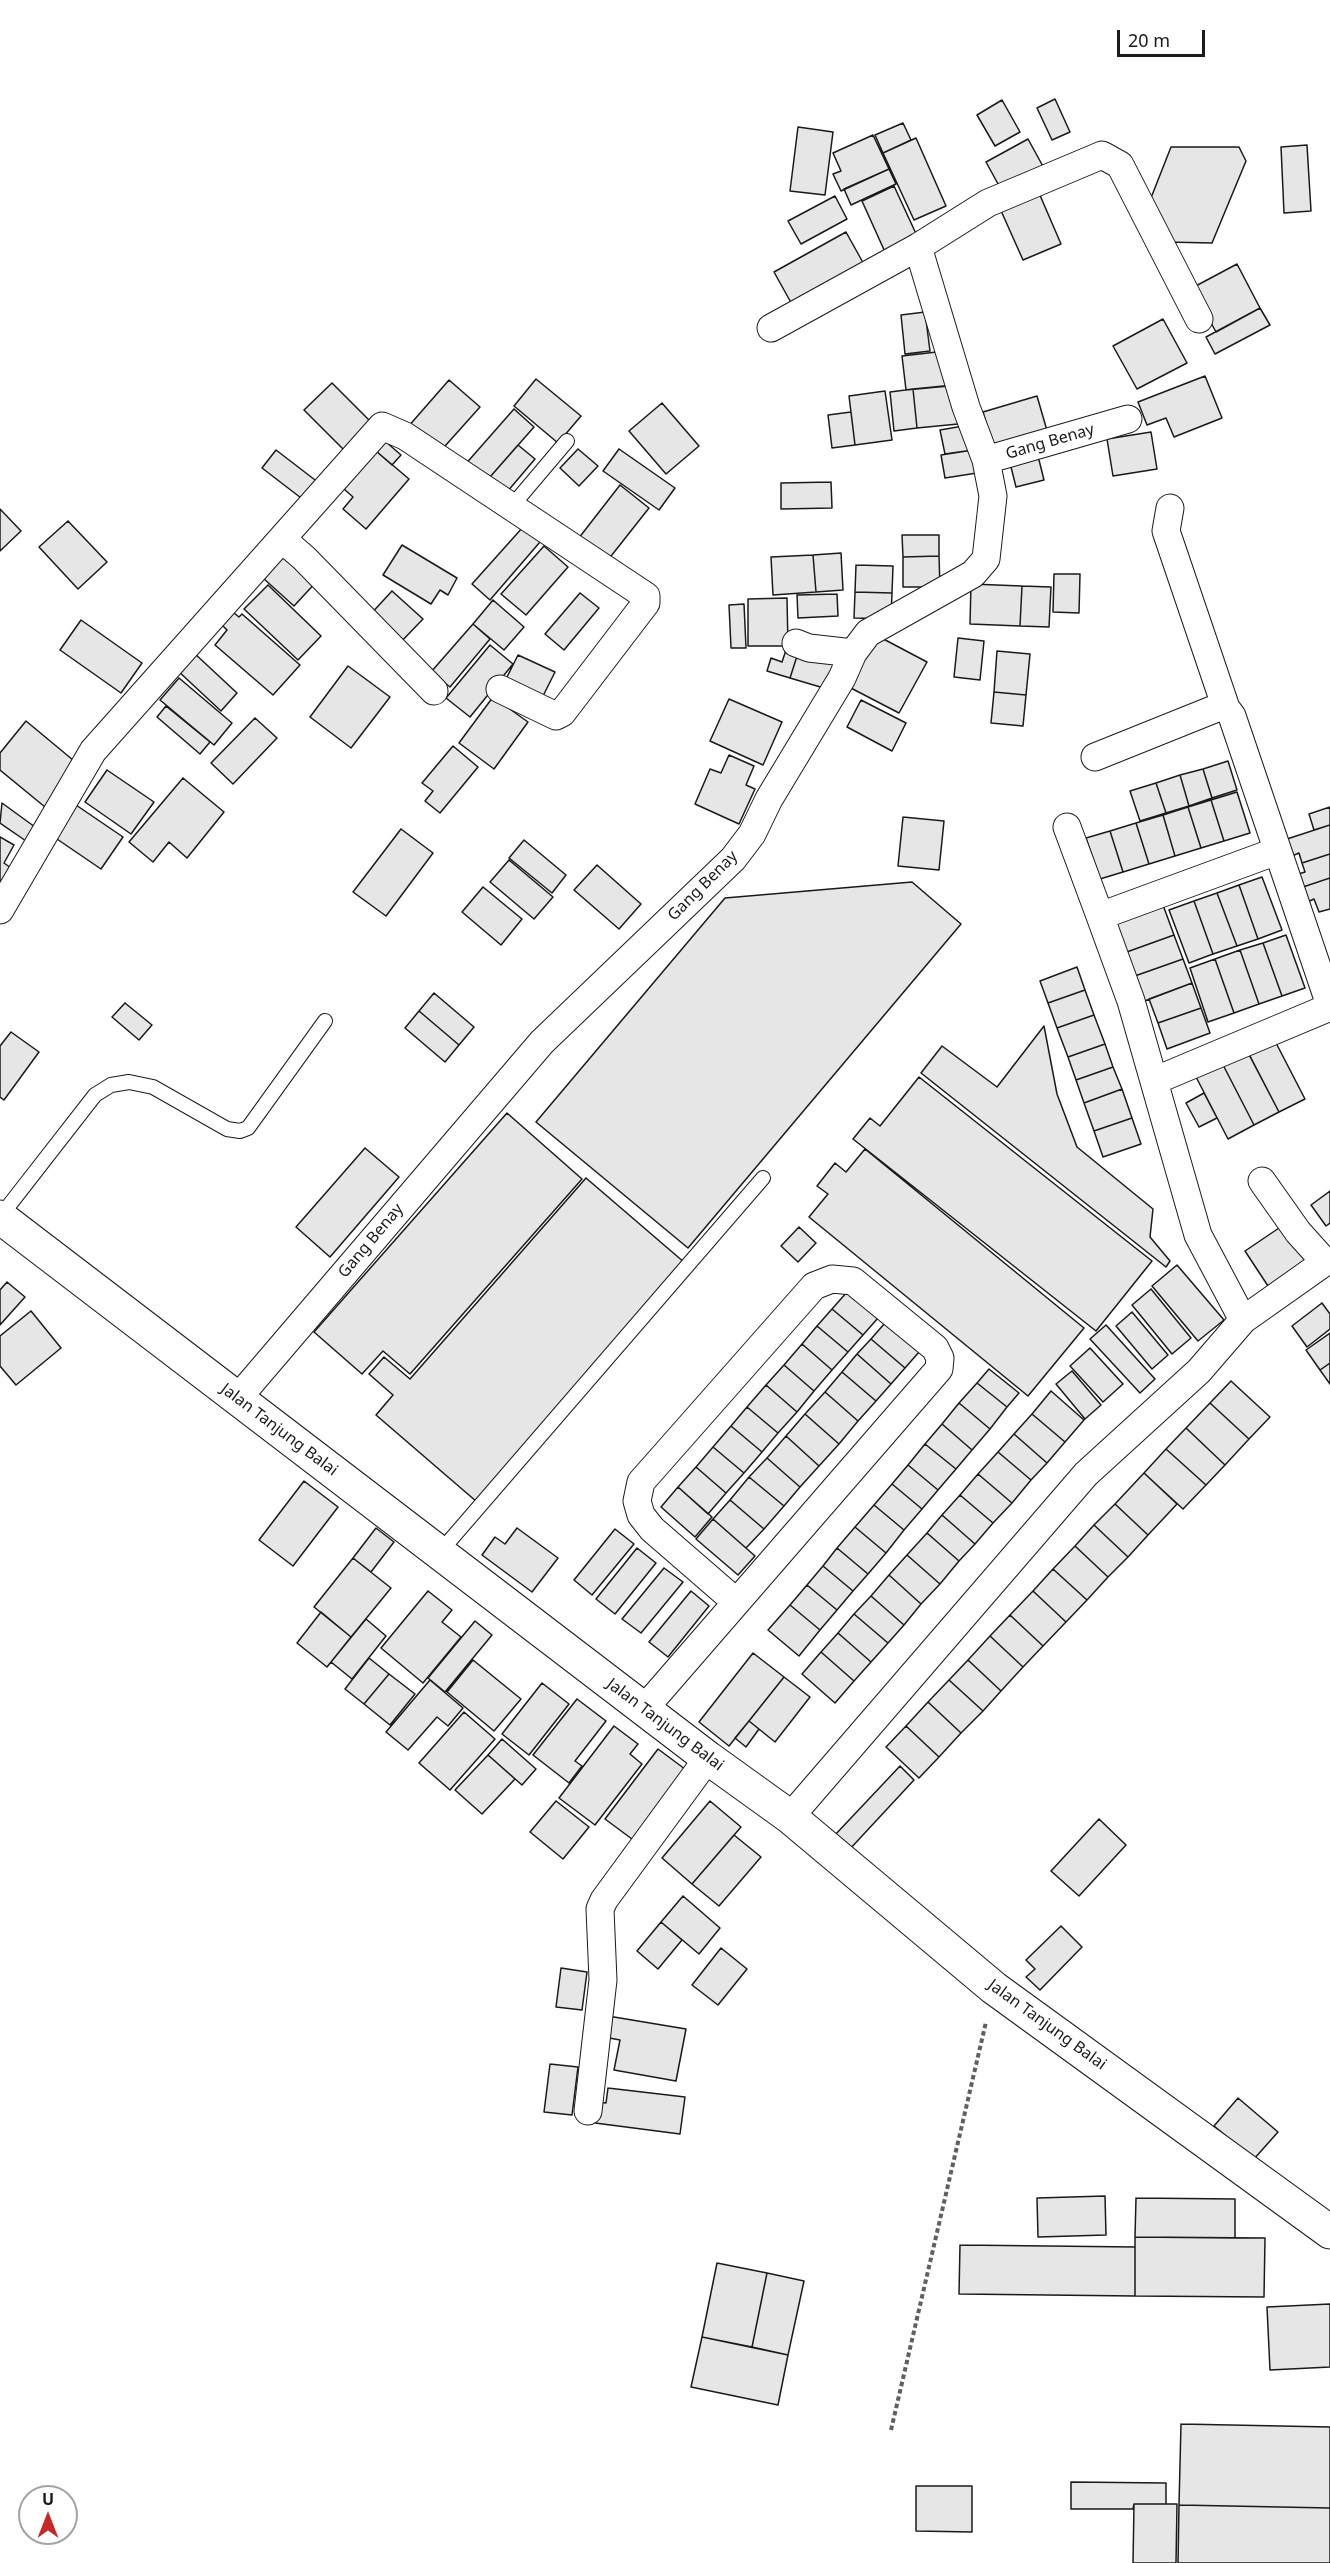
<!DOCTYPE html>
<html>
<head>
<meta charset="utf-8">
<style>
  body { margin:0 }
  #map { position:relative; width:1330px; height:2563px; overflow:hidden; background:#fff; font-family:"Noto Sans",sans-serif }
  canvas { display:block }
  .north { position:absolute; left:18px; top:2485px; width:60px; height:60px; box-sizing:border-box; background:#fff; border:2px solid #a3a3a3; border-radius:50%; rotate:0deg; font-size:16px; font-weight:700; line-height:24px; text-align:center; color:#1a1a1a }
  .north::after { content:''; display:block; margin:auto; width:21px; height:27px; background:#c62828; clip-path:polygon(50% 0,100% 100%,50% 72%,0 100%) }
  .scale { position:absolute; left:1117px; top:30px; width:88px; height:27px; box-sizing:border-box; border:3px solid #1a1a1a; border-top:0; padding-left:8px; font-size:18px; line-height:21px; white-space:nowrap; color:#1a1a1a; -webkit-text-stroke:4px #fff; paint-order:stroke }
</style>
</head>
<body>
<div id="map">
<canvas width="1330" height="2563"></canvas>
<div class="north">U</div>
<div class="scale">20 m</div>
</div>
<script>
const ctx = document.querySelector('canvas').getContext('2d');
ctx.lineJoin = 'round';
function fillPath(path, color) { ctx.fillStyle = color; ctx.fill(path, 'evenodd'); }
const shape = rows => new Path2D(rows.map(r => 'M' + r).join(''));
function stroke(path, color, width, dash) { ctx.strokeStyle = color; ctx.lineWidth = width; ctx.lineCap = dash ? 'butt' : 'round'; ctx.setLineDash(dash || []); ctx.stroke(path); }
function label(font, color, halo, rows, align = 'center') {
  ctx.font = font + ' "Noto Sans",sans-serif'; ctx.lineWidth = 4.5; ctx.setLineDash([]); ctx.textBaseline = 'middle'; ctx.strokeStyle = halo; ctx.fillStyle = color; for (const [text, x, y, turn = 0] of rows) {
    ctx.save(); ctx.translate(x, y); ctx.rotate((+turn || 0) * Math.PI / 180); ctx.textAlign = isNaN(turn) ? turn : align; if (halo) ctx.strokeText(text, 0, 0); ctx.fillText(text, 0, 0); ctx.restore();
  }
}
const building = shape([
  [1055,99,1070,132,1052,140,1037,108,1055,99],
  [1002,100,1020,132,995,146,977,115,1002,100],
  [903,123,911,140,883,153,875,135,903,123],
  [798,127,833,132,825,195,790,191,798,127],
  [873,135,889,169,841,191,833,174,841,171,833,153,873,135],
  [916,138,946,206,914,220,883,153,916,138],
  [1028,139,1045,170,1003,193,986,162,1028,139],
  [1307,145,1311,211,1284,213,1281,147,1307,145],
  [1171,147,1239,147,1246,161,1212,243,1165,242,1147,208,1171,147],
  [889,169,896,184,851,205,844,189,889,169],
  [894,186,918,238,885,252,862,201,894,186],
  [1036,186,1061,244,1023,260,998,204,1036,186],
  [835,196,847,219,801,244,788,221,835,196],
  [846,232,866,268,794,308,774,272,846,232],
  [1237,264,1260,308,1216,332,1192,288,1237,264],
  [1260,308,1270,325,1215,354,1206,337,1260,308],
  [925,312,930,351,905,354,901,315,925,312],
  [1163,319,1187,363,1137,389,1113,346,1163,319],
  [945,351,949,386,906,390,902,356,945,351],
  [1205,376,1222,418,1174,437,1166,418,1147,425,1138,402,1205,376],
  [536,379,581,416,558,443,514,406,536,379],
  [449,380,480,407,437,455,407,428,449,380],
  [332,383,372,423,344,450,304,410,332,383],
  [954,385,958,424,917,428,913,389,954,385],
  [913,389,917,428,894,431,890,392,913,389],
  [885,391,892,440,855,445,849,396,885,391],
  [1037,396,1048,434,994,450,983,412,1037,396],
  [662,403,699,446,666,474,629,431,662,403],
  [514,409,534,427,490,477,463,467,514,409],
  [851,412,855,445,832,448,828,415,851,412],
  [969,425,973,450,945,454,940,430,969,425],
  [1151,432,1157,469,1113,476,1107,439,1151,432],
  [385,441,401,455,392,465,376,451,385,441],
  [518,445,535,459,507,492,490,477,518,445],
  [578,449,598,466,579,486,560,468,578,449],
  [619,449,675,488,659,510,603,471,619,449],
  [276,450,319,483,305,501,262,468,276,450],
  [973,450,977,473,945,478,941,455,973,450],
  [376,451,409,479,366,529,343,509,353,497,344,489,376,451],
  [1038,456,1044,480,1016,487,1010,463,1038,456],
  [831,482,832,508,781,509,781,483,831,482],
  [620,485,649,508,604,565,575,543,620,485],
  [0,509,21,531,0,551,0,509],
  [68,521,107,562,78,589,39,547,68,521],
  [523,527,540,542,490,600,472,584,523,527],
  [902,535,939,535,939,556,903,557,902,535],
  [402,545,457,578,448,595,440,590,431,604,383,575,402,545],
  [544,546,568,567,526,615,501,594,544,546],
  [287,552,318,580,294,606,263,578,287,552],
  [841,553,843,590,816,592,813,555,841,553],
  [813,555,816,592,773,595,771,557,813,555],
  [939,556,940,587,903,587,903,557,939,556],
  [856,565,893,566,892,593,855,592,856,565],
  [1054,574,1080,574,1079,613,1053,612,1054,574],
  [971,584,1022,586,1020,626,970,624,971,584],
  [268,585,321,636,298,660,244,609,268,585],
  [1022,586,1051,587,1049,627,1020,626,1022,586],
  [392,591,423,619,398,645,368,617,392,591],
  [855,592,892,593,891,619,854,618,855,592],
  [580,593,599,608,564,650,545,634,580,593],
  [837,594,838,616,798,618,797,595,837,594],
  [787,598,788,646,748,646,748,599,787,598],
  [493,600,524,627,504,650,473,624,493,600],
  [744,604,746,648,731,648,729,605,744,604],
  [228,608,239,617,242,614,300,665,273,695,215,645,227,630,217,620,228,608],
  [81,620,142,663,121,693,60,650,81,620],
  [473,624,490,639,450,687,431,672,473,624],
  [874,634,927,662,899,713,847,686,874,634],
  [958,638,984,641,980,680,954,677,958,638],
  [490,645,513,664,470,717,446,698,490,645],
  [786,650,798,653,790,678,767,671,771,658,782,662,786,650],
  [997,651,1030,654,1026,695,994,692,997,651],
  [193,652,237,693,221,711,177,670,193,652],
  [798,653,835,665,827,689,790,678,798,653],
  [518,655,555,672,539,704,502,687,518,655],
  [348,666,390,697,351,748,310,717,348,666],
  [179,678,232,723,214,745,160,700,179,678],
  [994,692,1026,695,1023,726,991,723,994,692],
  [493,697,528,722,494,769,459,743,493,697],
  [729,699,782,722,763,765,710,741,729,699],
  [861,700,906,723,892,751,847,727,861,700],
  [166,706,210,742,200,754,157,717,166,706],
  [255,718,277,738,233,784,211,763,255,718],
  [26,721,79,765,45,807,0,770,0,753,26,721],
  [453,746,478,767,440,813,425,801,433,791,422,783,453,746],
  [729,755,754,766,746,785,755,789,739,824,695,804,710,769,721,773,729,755],
  [1228,761,1237,790,1212,798,1203,769,1228,761],
  [1203,769,1212,798,1189,806,1180,775,1203,769],
  [107,770,154,802,131,834,85,802,107,770],
  [1180,775,1189,806,1166,813,1156,783,1180,775],
  [183,778,224,812,187,858,169,842,153,862,129,842,183,778],
  [1156,783,1166,813,1140,821,1130,791,1156,783],
  [1237,792,1250,833,1224,841,1211,800,1237,792],
  [1211,800,1224,841,1201,848,1188,807,1211,800],
  [2,803,35,827,26,841,0,823,2,803],
  [76,805,123,837,101,869,54,837,76,805],
  [1188,807,1201,848,1175,856,1163,815,1188,807],
  [1330,807,1330,825,1314,830,1309,814,1330,807],
  [1163,815,1175,856,1149,864,1136,823,1163,815],
  [903,817,944,821,939,870,898,866,903,817],
  [1136,823,1149,864,1123,872,1110,831,1136,823],
  [1330,825,1330,854,1302,863,1299,853,1292,856,1287,839,1330,825],
  [401,829,433,853,386,916,353,892,401,829],
  [1110,831,1123,872,1100,879,1086,838,1110,831],
  [0,837,14,845,4,863,11,868,0,887,0,837],
  [524,840,566,875,552,893,509,858,524,840],
  [1330,854,1330,878,1300,888,1295,875,1305,872,1302,863,1330,854],
  [509,860,553,897,534,919,490,882,509,860],
  [597,865,641,904,619,929,574,890,597,865],
  [1262,877,1282,930,1258,939,1239,885,1262,877],
  [1330,878,1330,909,1319,912,1314,899,1305,903,1300,888,1330,878],
  [912,882,961,924,688,1248,536,1122,725,898,912,882],
  [1239,885,1258,939,1237,946,1217,893,1239,885],
  [483,887,522,919,501,945,462,912,483,887],
  [1217,893,1237,946,1213,954,1194,901,1217,893],
  [1194,901,1213,954,1189,963,1169,910,1194,901],
  [1163,905,1174,935,1124,953,1112,923,1163,905],
  [1174,935,1183,959,1132,977,1124,953,1174,935],
  [1286,935,1305,988,1282,996,1263,943,1286,935],
  [1263,943,1282,996,1259,1004,1240,950,1263,943],
  [1240,950,1259,1004,1234,1013,1215,959,1240,950],
  [1183,959,1192,983,1142,1002,1132,977,1183,959],
  [1215,959,1234,1013,1208,1022,1190,968,1215,959],
  [1077,967,1085,990,1048,1003,1040,981,1077,967],
  [1192,983,1201,1008,1158,1023,1149,999,1192,983],
  [1085,990,1094,1015,1057,1028,1048,1003,1085,990],
  [434,993,474,1027,459,1045,419,1011,434,993],
  [125,1003,152,1025,139,1040,112,1017,125,1003],
  [1201,1008,1210,1033,1167,1049,1158,1023,1201,1008],
  [419,1011,459,1045,445,1062,405,1028,419,1011],
  [1094,1015,1105,1044,1068,1057,1057,1028,1094,1015],
  [1044,1026,1057,1094,1077,1147,1153,1209,1150,1237,1170,1261,1166,1267,921,1073,942,1046,997,1087,1044,1026],
  [11,1032,39,1052,4,1100,0,1097,0,1046,11,1032],
  [1275,1041,1305,1099,1279,1112,1249,1054,1275,1041],
  [1105,1044,1113,1067,1076,1080,1068,1057,1105,1044],
  [1245,1047,1279,1112,1254,1125,1220,1059,1245,1047],
  [1220,1059,1254,1125,1228,1139,1194,1073,1220,1059],
  [1113,1067,1122,1089,1084,1103,1076,1080,1113,1067],
  [919,1077,1152,1261,1096,1331,853,1139,870,1118,880,1126,919,1077],
  [1122,1089,1132,1118,1094,1131,1084,1103,1122,1089],
  [1204,1093,1217,1118,1199,1127,1186,1103,1204,1093],
  [507,1113,582,1179,410,1374,383,1351,362,1374,314,1332,507,1113],
  [1132,1118,1141,1144,1103,1157,1094,1131,1132,1118],
  [365,1148,399,1177,330,1257,296,1227,365,1148],
  [865,1149,1084,1328,1028,1396,809,1217,828,1194,817,1186,835,1163,846,1172,865,1149],
  [586,1178,685,1263,477,1502,376,1415,393,1395,369,1374,384,1357,410,1379,586,1178],
  [1330,1191,1330,1223,1326,1226,1311,1205,1330,1191],
  [1282,1226,1306,1261,1268,1286,1245,1251,1282,1226],
  [799,1227,816,1243,798,1262,781,1246,799,1227],
  [1177,1265,1224,1320,1198,1341,1152,1286,1177,1265],
  [7,1282,25,1297,0,1325,0,1290,7,1282],
  [1151,1289,1191,1338,1172,1354,1132,1305,1151,1289],
  [847,1292,878,1318,863,1335,832,1309,847,1292],
  [1322,1303,1330,1314,1330,1329,1307,1347,1292,1326,1322,1303],
  [832,1309,863,1335,848,1352,817,1326,832,1309],
  [31,1311,61,1348,16,1385,0,1366,0,1336,31,1311],
  [1132,1312,1168,1355,1152,1369,1116,1326,1132,1312],
  [885,1323,919,1352,905,1368,871,1339,885,1323],
  [1106,1325,1155,1379,1140,1393,1090,1339,1106,1325],
  [817,1326,848,1352,832,1370,802,1344,817,1326],
  [1330,1333,1330,1363,1320,1370,1306,1350,1330,1333],
  [871,1339,905,1368,891,1384,857,1354,871,1339],
  [802,1344,832,1370,814,1391,784,1365,802,1344],
  [1090,1348,1123,1384,1103,1402,1070,1366,1090,1348],
  [857,1354,891,1384,876,1401,842,1372,857,1354],
  [1330,1363,1330,1384,1320,1370,1330,1363],
  [784,1365,814,1391,797,1412,766,1385,784,1365],
  [989,1369,1019,1393,1007,1407,977,1383,989,1369],
  [1072,1371,1101,1405,1085,1419,1056,1384,1072,1371],
  [842,1372,876,1401,858,1421,825,1392,842,1372],
  [1231,1381,1270,1417,1249,1439,1210,1403,1231,1381],
  [977,1383,1007,1407,990,1429,959,1403,977,1383],
  [766,1385,797,1412,778,1433,747,1407,766,1385],
  [1051,1391,1084,1420,1065,1442,1032,1414,1051,1391],
  [825,1392,858,1421,839,1444,805,1414,825,1392],
  [959,1403,990,1429,972,1450,942,1424,959,1403],
  [1210,1403,1249,1439,1225,1465,1186,1428,1210,1403],
  [747,1407,778,1433,762,1452,731,1426,747,1407],
  [805,1414,839,1444,819,1466,786,1436,805,1414],
  [1032,1414,1065,1442,1047,1463,1014,1434,1032,1414],
  [942,1424,972,1450,956,1469,925,1444,942,1424],
  [731,1426,762,1452,744,1473,713,1447,731,1426],
  [1186,1428,1225,1465,1206,1485,1166,1449,1186,1428],
  [1014,1434,1047,1463,1031,1480,998,1452,1014,1434],
  [786,1436,819,1466,800,1487,767,1458,786,1436],
  [925,1444,956,1469,938,1490,908,1465,925,1444],
  [713,1447,744,1473,726,1493,696,1467,713,1447],
  [1166,1449,1206,1485,1183,1509,1144,1473,1166,1449],
  [998,1452,1031,1480,1012,1503,978,1474,998,1452],
  [767,1458,800,1487,784,1506,749,1477,767,1458],
  [908,1465,938,1490,922,1509,892,1484,908,1465],
  [696,1467,726,1493,708,1514,678,1487,696,1467],
  [1144,1473,1177,1504,1148,1535,1115,1504,1144,1473],
  [978,1474,1012,1503,993,1523,960,1495,978,1474],
  [749,1477,784,1506,764,1529,730,1500,749,1477],
  [304,1481,338,1507,293,1566,259,1540,304,1481],
  [892,1484,922,1509,904,1530,874,1505,892,1484],
  [678,1487,712,1517,695,1537,661,1507,678,1487],
  [960,1495,993,1523,975,1544,942,1515,960,1495],
  [730,1500,764,1529,746,1548,713,1519,730,1500],
  [1115,1504,1148,1535,1128,1557,1094,1525,1115,1504],
  [874,1505,904,1530,886,1553,855,1527,874,1505],
  [942,1515,975,1544,959,1561,927,1533,942,1515],
  [713,1519,755,1556,738,1575,696,1539,713,1519],
  [1094,1525,1128,1557,1108,1577,1075,1546,1094,1525],
  [855,1527,886,1553,868,1574,837,1548,855,1527],
  [376,1528,394,1542,371,1572,353,1558,376,1528],
  [517,1528,558,1558,532,1592,482,1555,495,1537,505,1544,517,1528],
  [615,1529,634,1544,592,1595,574,1580,615,1529],
  [927,1533,959,1561,940,1584,907,1555,927,1533],
  [1075,1546,1108,1577,1087,1600,1053,1569,1075,1546],
  [637,1548,656,1563,615,1614,596,1599,637,1548],
  [837,1548,868,1574,853,1591,823,1566,837,1548],
  [907,1555,940,1584,921,1604,889,1575,907,1555],
  [353,1558,391,1588,351,1637,314,1607,353,1558],
  [823,1566,853,1591,837,1610,807,1585,823,1566],
  [664,1568,683,1582,641,1633,622,1619,664,1568],
  [1053,1569,1087,1600,1066,1622,1033,1591,1053,1569],
  [889,1575,921,1604,904,1625,871,1596,889,1575],
  [807,1585,837,1610,820,1630,790,1605,807,1585],
  [428,1591,452,1610,442,1622,461,1637,423,1683,381,1648,428,1591],
  [691,1591,709,1606,668,1657,649,1642,691,1591],
  [1033,1591,1066,1622,1043,1646,1010,1615,1033,1591],
  [871,1596,904,1625,888,1643,854,1614,871,1596],
  [790,1605,820,1630,799,1656,768,1630,790,1605],
  [321,1612,351,1637,327,1667,297,1643,321,1612],
  [854,1614,888,1643,871,1662,838,1633,854,1614],
  [1010,1615,1043,1646,1023,1667,990,1636,1010,1615],
  [366,1619,386,1636,352,1679,331,1662,366,1619],
  [475,1621,492,1635,445,1692,428,1678,475,1621],
  [838,1633,871,1662,854,1681,821,1652,838,1633],
  [990,1636,1023,1667,1001,1691,968,1660,990,1636],
  [821,1652,854,1681,835,1703,802,1674,821,1652],
  [753,1653,784,1677,729,1746,699,1722,753,1653],
  [369,1658,389,1674,364,1704,345,1689,369,1658],
  [473,1660,521,1699,494,1731,447,1692,473,1660],
  [968,1660,1001,1691,983,1711,949,1680,968,1660],
  [389,1674,415,1694,390,1725,364,1704,389,1674],
  [784,1677,810,1697,775,1742,749,1721,784,1677],
  [430,1680,463,1708,448,1726,437,1717,408,1750,386,1732,430,1680],
  [949,1680,983,1711,961,1733,928,1702,949,1680],
  [542,1683,569,1704,529,1755,502,1734,542,1683],
  [577,1699,606,1721,575,1761,582,1766,569,1783,533,1755,577,1699],
  [928,1702,961,1733,939,1757,906,1726,928,1702],
  [464,1712,495,1739,450,1790,419,1763,464,1712],
  [749,1721,759,1729,746,1747,735,1738,749,1721],
  [614,1726,638,1744,630,1754,642,1764,595,1825,559,1798,614,1726],
  [906,1726,939,1757,919,1778,886,1747,906,1726],
  [502,1739,536,1769,522,1785,488,1755,502,1739],
  [658,1749,693,1775,640,1845,605,1819,658,1749],
  [488,1755,515,1779,482,1814,455,1790,488,1755],
  [900,1766,914,1780,849,1850,834,1836,900,1766],
  [556,1801,589,1827,563,1859,530,1832,556,1801],
  [710,1801,741,1827,692,1884,662,1858,710,1801],
  [1099,1819,1126,1845,1079,1896,1051,1871,1099,1819],
  [734,1835,761,1857,719,1906,692,1884,734,1835],
  [683,1896,720,1928,699,1954,661,1922,683,1896],
  [661,1922,682,1940,658,1969,637,1951,661,1922],
  [1061,1926,1082,1947,1040,1990,1026,1977,1035,1969,1026,1960,1061,1926],
  [721,1948,747,1969,718,2005,692,1985,721,1948],
  [561,1968,587,1972,582,2010,556,2007,561,1968],
  [608,2016,686,2029,676,2081,614,2070,620,2040,604,2037,608,2016],
  [550,2064,578,2067,572,2115,544,2112,550,2064],
  [608,2088,685,2097,680,2134,595,2123,598,2102,606,2103,608,2088],
  [1238,2098,1278,2132,1254,2159,1214,2126,1238,2098],
  [1105,2196,1106,2235,1038,2237,1037,2198,1105,2196],
  [1136,2198,1235,2199,1235,2238,1135,2237,1136,2198],
  [1135,2237,1265,2238,1264,2297,1135,2296,1135,2237],
  [960,2245,1135,2247,1135,2296,959,2294,960,2245],
  [717,2263,767,2273,752,2347,702,2337,717,2263],
  [767,2273,804,2281,788,2355,752,2347,767,2273],
  [1330,2304,1330,2367,1270,2370,1267,2307,1330,2304],
  [702,2337,788,2355,778,2405,691,2387,702,2337],
  [1181,2424,1330,2427,1330,2508,1179,2505,1181,2424],
  [1071,2482,1166,2483,1166,2504,1134,2504,1133,2509,1071,2509,1071,2482],
  [916,2486,972,2486,972,2532,916,2531,916,2486],
  [1134,2504,1177,2504,1176,2563,1133,2563,1134,2504],
  [1179,2505,1330,2508,1330,2563,1178,2563,1179,2505]
]);
fillPath(building, '#e6e6e6');
stroke(building, '#1a1a1a', 1.5);
const service = shape([
  [512,506,567,441],
  [0,1217,95,1095,111,1085,129,1082,153,1087,227,1129,240,1131,248,1128,325,1021],
  [440,1552,763,1178]
]);
const minor = shape([
  [918,247,966,407,986,460],
  [771,328,918,247,988,203,1102,155,1120,165,1199,319],
  [1170,508,1166,531,1226,708],
  [282,539,304,558,434,691],
  [796,643,809,648,853,653],
  [1095,757,1217,708,1226,708,1232,716,1330,1005],
  [1067,827,1100,916],
  [0,910,93,751,382,426,405,436,646,596,646,603,562,713,556,716,500,689],
  [1154,1081,1330,1007],
  [1243,1320,1325,1262,1298,1232,1262,1181],
  [237,1399,542,1042,733,859,752,834,769,799,842,678,853,653,868,633,973,574,986,559,993,496,986,460,1128,419],
  [644,1709,939,1369,940,1358,935,1348,853,1281,832,1279,814,1286,641,1482,637,1501,641,1515,652,1529,735,1601],
  [790,1817,1086,1474,1199,1371,1243,1320,1198,1235,1131,1001,1100,916,1277,851],
  [588,2111,603,1980,600,1909,604,1900,708,1758]
]);
const tertiary = shape([
  [0,1217,708,1758,790,1817,994,1988,1330,2232]
]);
stroke(service, '#1a1a1a', 16);
stroke(minor, '#1a1a1a', 29);
stroke(tertiary, '#1a1a1a', 35);
stroke(shape([
  [891,2430,986,2022]
]), '#5f5f5f', 4, [4.5, 3]);
stroke(service, '#fff', 14);
stroke(minor, '#fff', 27);
stroke(tertiary, '#fff', 33);
label('16px', '#1a1a1a', '#fff', [
  ["Gang Benay",1050,442,-16],
  ["Gang Benay",703,886,-45],
  ["Gang Benay",371,1241,-50],
  ["Jalan Tanjung Balai",279,1430,37],
  ["Jalan Tanjung Balai",665,1725,37],
  ["Jalan Tanjung Balai",1047,2025,36]
]);
</script>
</body>
</html>
